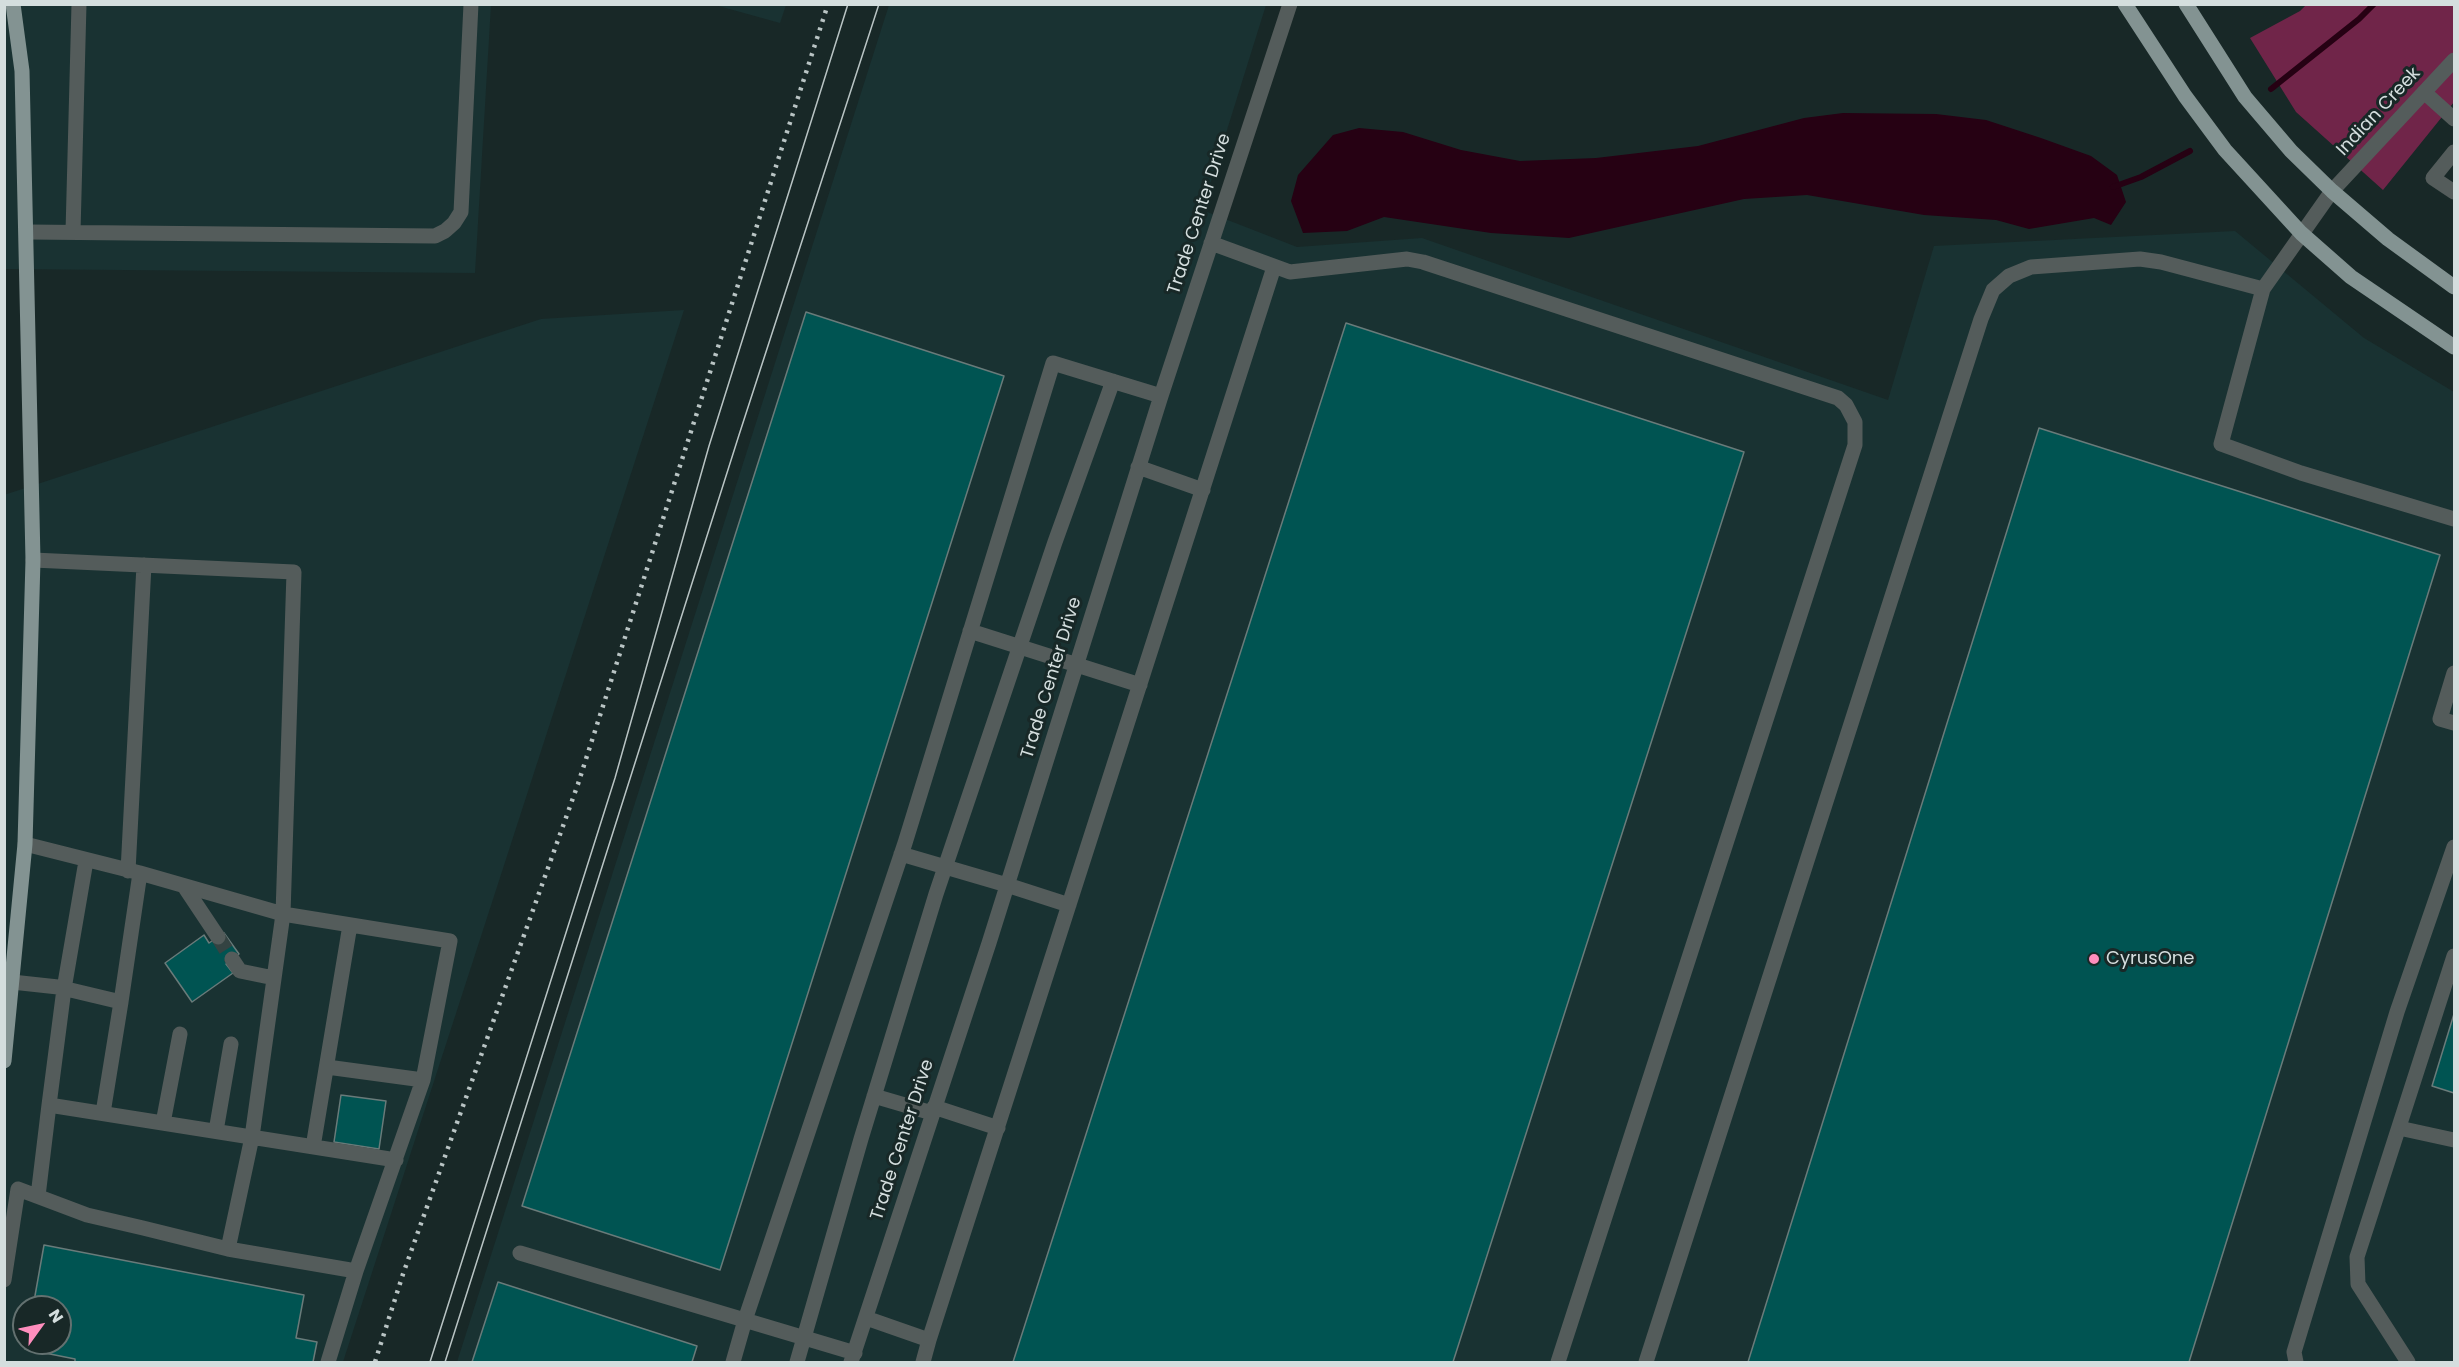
<!DOCTYPE html>
<html>
<head>
<meta charset="utf-8">
<style>
  body { margin:0 }
  #map { position:relative; width:2459px; height:1367px; overflow:hidden; background:#182827; font-family:Poppins,sans-serif }
  canvas { display:block }
  .frame { position:absolute; inset:0; border:6px solid #d4dede; pointer-events:none }
  .north { position:absolute; left:12px; top:1295px; width:60px; height:60px; box-sizing:border-box; background:#182827; border:2px solid #637170; border-radius:50%; rotate:57deg; font-size:16px; font-weight:700; line-height:24px; text-align:center; color:#d4dede }
  .north::after { content:''; display:block; margin:auto; width:21px; height:27px; background:#fe8ebd; clip-path:polygon(50% 0,100% 100%,50% 72%,0 100%) }
</style>
</head>
<body>
<div id="map">
<canvas width="2459" height="1367"></canvas>
<div class="frame"></div>
<div class="north">N</div>
</div>
<script>
const ctx = document.querySelector('canvas').getContext('2d');
ctx.lineJoin = 'round';
function fillPath(path, color) { ctx.fillStyle = color; ctx.fill(path, 'evenodd'); }
const shape = rows => new Path2D(rows.map(r => 'M' + r).join(''));
function stroke(path, color, width, dash) { ctx.strokeStyle = color; ctx.lineWidth = width; ctx.lineCap = dash ? 'butt' : 'round'; ctx.setLineDash(dash || []); ctx.stroke(path); }
function label(font, color, halo, rows, align = 'center') {
  ctx.font = font + ' Poppins,sans-serif'; ctx.lineWidth = 6; ctx.setLineDash([]); ctx.textBaseline = 'middle'; ctx.strokeStyle = halo; ctx.fillStyle = color; for (const [text, x, y, turn = 0] of rows) {
    ctx.save(); ctx.translate(x, y); ctx.rotate((+turn || 0) * Math.PI / 180); ctx.textAlign = isNaN(turn) ? turn : align; if (halo) ctx.strokeText(text, 0, 0); ctx.fillText(text, 0, 0); ctx.restore();
  }
}
fillPath(shape([
  [5,5,491,5,475,273,5,269],
  [715,5,786,5,780,23],
  [889,5,1266,5,1202,210,1297,247,1422,238,1888,400,1934,246,2235,231,2364,338,2454,392,2454,1362,457,1362],
  [684,310,343,1362,5,1362,4,495,541,319],
  [24,1307,60,1307,60,1343,24,1343]
]), '#193232');
fillPath(shape([
  [2306,5,2454,5,2454,102,2383,190,2296,112,2250,38,2300,11]
]), '#702549');
fillPath(shape([
  [1843,113,1936,114,1986,120,2041,138,2091,156,2117,175,2126,202,2111,225,2094,218,2029,229,1996,220,1924,215,1807,195,1744,199,1569,238,1491,233,1384,217,1347,231,1303,233,1291,201,1298,175,1333,135,1359,128,1403,132,1461,150,1520,161,1596,158,1698,146,1804,118]
]), '#260113');
stroke(shape([
  [2271,89,2359,19,2374,4],
  [2113,187,2141,177,2190,151]
]), '#260113', 6);
const building = shape([
  [806,312,1004,376,720,1270,522,1206,806,312],
  [1346,323,1744,452,1453,1362,1013,1362,1346,323],
  [2039,428,2440,555,2189,1362,1748,1362,2039,428],
  [224,933,239,954,226,964,233,973,192,1002,165,963,204,935,209,943,224,933],
  [2454,1014,2454,1093,2432,1086,2454,1014],
  [341,1095,386,1101,379,1149,334,1142,341,1095],
  [44,1245,304,1295,296,1338,317,1342,313,1362,75,1362,75,1359,25,1349,26,1343,60,1343,60,1307,33,1307,44,1245],
  [498,1282,697,1346,692,1362,472,1362,498,1282]
]);
fillPath(building, '#005452');
stroke(building, '#697b7a', 1.5);
stroke(shape([
  [218,937,232,959]
]), '#344342', 15, [15, 8]);
stroke(shape([
  [2454,60,2332,191,2263,289,2221,444,2301,473,2454,519],
  [2424,92,2454,119],
  [2454,152,2433,178,2454,192],
  [28,232,435,236,445,231,454,223,461,212,471,4],
  [73,232,79,4],
  [1211,243,1290,272,1407,259,1423,262,1838,398,1846,405,1855,422,1855,445,1558,1362],
  [1138,467,1203,490],
  [33,560,294,572,283,914,450,941,423,1080,356,1271,328,1362],
  [970,631,1140,685],
  [2454,673,2440,719,2454,723],
  [25,844,140,873,283,914,252,1137,228,1249],
  [901,854,1007,885,1069,905],
  [86,861,64,989,49,1105,396,1160],
  [128,871,144,565],
  [184,886,218,937],
  [232,959,240,971,274,978],
  [12,982,58,987,121,1002,103,1113],
  [121,1002,140,873],
  [327,1067,423,1080],
  [874,1096,932,1113],
  [934,1107,998,1128],
  [163,1123,180,1034],
  [2399,1128,2454,1140],
  [216,1131,231,1044],
  [313,1147,350,925],
  [38,1196,49,1105],
  [520,1253,855,1353],
  [4,1280,18,1189,87,1215,143,1228,228,1249,356,1271],
  [866,1318,929,1340,923,1362],
  [929,1340,1274,267],
  [733,1362,745,1320,905,843,1053,363,1161,396],
  [797,1362,861,1139,936,894,1055,542,1113,381],
  [851,1362,989,943,1161,396,1290,4],
  [1646,1362,1981,319,1993,290,2009,276,2031,267,2140,259,2161,262,2263,289],
  [2296,1362,2294,1352,2397,1012,2454,847],
  [2408,1362,2358,1284,2357,1257,2454,956]
]), '#545c5b', 15);
stroke(shape([
  [2125,4,2185,96,2225,150,2301,233,2351,277,2454,347],
  [2186,4,2245,97,2291,151,2332,191,2388,239,2454,287],
  [4,1061,25,844,33,560,22,71,13,4]
]), '#839392', 15);
stroke(shape([
  [430,1362,615,778,709,446,848,4],
  [445,1362,739,435,879,4]
]), '#b9c4c4', 1.5);
stroke(shape([
  [375,1362,403,1274,578,784,828,4]
]), '#b9c4c4', 4.5, [3, 6]);
for (const [x, y, r, color] of [
  [2094,959,6,"#fe8ebd"]
]) { const dot = new Path2D(); dot.arc(x, y, r, 0, 2 * Math.PI); ctx.fillStyle = color; ctx.fill(dot); stroke(dot, '#182827', 2); }
label('18px', '#d4dede', '#182827', [
  ["Indian Creek",2379,112,-47],
  ["Trade Center Drive",1200,214,-72],
  ["Trade Center Drive",1052,678,-73],
  ["Trade Center Drive",903,1140,-72]
]);
label('18px', '#d4dede', '#182827', [
  ["CyrusOne",2106,959]
], 'left');
</script>
</body>
</html>
